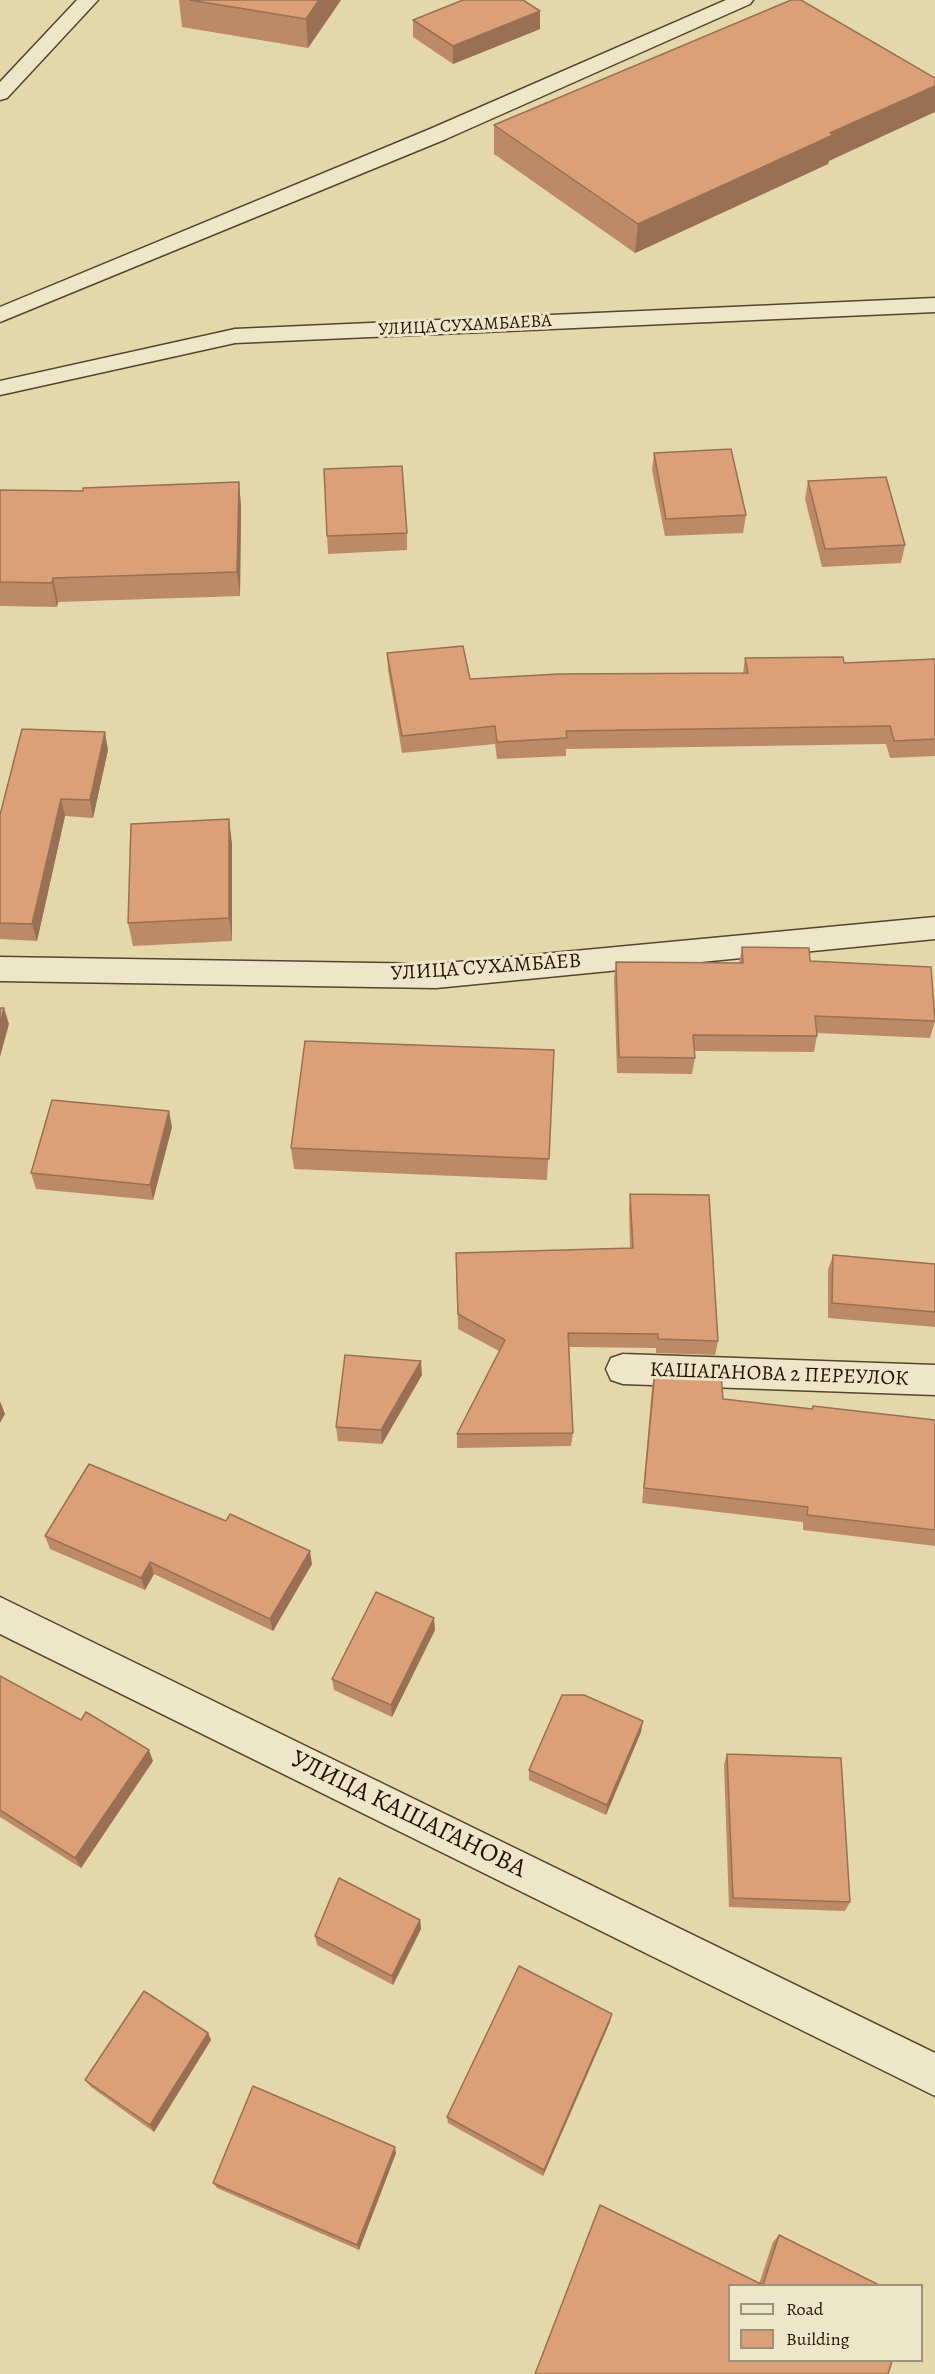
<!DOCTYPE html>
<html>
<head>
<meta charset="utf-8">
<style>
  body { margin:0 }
  #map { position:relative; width:935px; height:2374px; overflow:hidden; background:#e4d8ab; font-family:Alegreya,serif }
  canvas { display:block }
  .legend { position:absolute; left:728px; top:2284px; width:195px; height:78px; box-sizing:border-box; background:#ede6c8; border:2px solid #9d917a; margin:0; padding:8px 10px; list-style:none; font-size:18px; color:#261205 }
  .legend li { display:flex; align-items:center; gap:12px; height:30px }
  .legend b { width:30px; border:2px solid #9d917a }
</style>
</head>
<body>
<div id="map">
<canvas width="935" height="2374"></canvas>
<ul class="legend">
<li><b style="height:8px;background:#ede6c8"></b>Road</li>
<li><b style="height:16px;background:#dba077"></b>Building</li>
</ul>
</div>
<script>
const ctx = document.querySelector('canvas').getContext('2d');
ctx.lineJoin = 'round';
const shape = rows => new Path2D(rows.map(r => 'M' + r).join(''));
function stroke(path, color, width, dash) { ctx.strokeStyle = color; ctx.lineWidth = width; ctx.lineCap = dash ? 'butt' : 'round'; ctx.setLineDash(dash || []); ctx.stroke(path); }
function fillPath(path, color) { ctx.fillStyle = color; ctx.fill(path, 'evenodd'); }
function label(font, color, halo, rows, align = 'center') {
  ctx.font = font + ' Alegreya,serif'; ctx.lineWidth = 6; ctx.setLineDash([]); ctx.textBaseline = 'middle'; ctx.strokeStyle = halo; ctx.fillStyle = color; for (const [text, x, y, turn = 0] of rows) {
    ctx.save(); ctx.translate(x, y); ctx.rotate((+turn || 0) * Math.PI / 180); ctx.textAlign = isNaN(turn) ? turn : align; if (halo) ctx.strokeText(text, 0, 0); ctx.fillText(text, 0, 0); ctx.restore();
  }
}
const street = shape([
  [77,0,98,0,7,98,0,100,0,82,77,0],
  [726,0,753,0,750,4,446,139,0,322,0,307,430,129,726,0],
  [935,298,935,312,235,343,0,395,0,381,235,329,935,298],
  [935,917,935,939,436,988,0,981,0,957,436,964,935,917],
  [623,1354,935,1365,935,1395,623,1384,611,1380,606,1369,611,1358,623,1354],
  [0,1597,935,2053,935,2096,0,1634,0,1597]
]);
stroke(street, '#56442e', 3);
fillPath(street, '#ede6c8');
fillPath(shape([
  [179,0,341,0,308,48,182,27],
  [413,20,540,29,453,64,413,37],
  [494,125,829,161,828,164,635,253,494,154],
  [654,453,746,515,743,533,665,536,652,470],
  [808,481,905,545,901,563,822,567,805,499],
  [239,482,241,507,240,596,58,602,57,607,0,606,0,490,83,491],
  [407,533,407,550,328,554,327,536],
  [387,653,470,679,743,673,745,658,844,663,935,659,935,756,890,758,886,744,566,749,566,756,497,759,495,744,402,753,388,670],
  [108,750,93,818,65,816,37,941,0,939,0,815],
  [232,843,232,941,133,946,128,923],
  [742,947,810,961,935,1021,930,1038,817,1033,817,1036,814,1052,694,1051,695,1058,692,1074,617,1073,614,979,616,962,739,963],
  [554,1050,547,1180,294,1169,291,1148],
  [172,1127,153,1200,36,1189,31,1173],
  [630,1194,718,1341,715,1355,656,1353,656,1348,569,1347,573,1433,571,1446,457,1448,457,1434,499,1351,458,1329,456,1253,630,1248,629,1209],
  [833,1255,935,1264,935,1327,828,1318,828,1270],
  [655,1371,723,1399,812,1409,813,1406,935,1420,935,1546,803,1530,803,1522,642,1503,652,1387],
  [422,1375,382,1444,338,1441,336,1427],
  [45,1536,312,1564,273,1631,154,1574,145,1590,50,1549],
  [435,1630,392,1717,334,1690,332,1679],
  [0,1676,153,1761,81,1868,0,1817],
  [641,1732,606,1815,529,1780,529,1770],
  [727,1754,850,1902,845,1911,729,1907,724,1765],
  [420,1920,421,1929,393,1985,317,1945,315,1936],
  [610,2022,543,2176,448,2123,447,2117],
  [208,2033,211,2040,154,2132,91,2087,85,2080],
  [396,2153,359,2250,217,2188,213,2183],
  [779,2235,888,2374,759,2284,773,2242]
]), '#bc8a66');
fillPath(shape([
  [319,0,341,0,308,48,306,19],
  [540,11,540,29,453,64,453,46],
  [935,86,935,112,829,161,828,164,635,253,638,224,830,133],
  [239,482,241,507,240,596,237,572],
  [53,578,58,602,57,607,52,583],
  [105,732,108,750,93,818,90,800],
  [61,799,65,816,37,941,32,924],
  [229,819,232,843,232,941,229,918],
  [4,1008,9,1024,0,1057,0,1024],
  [169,1111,172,1127,153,1200,150,1185],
  [421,1361,422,1375,382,1444,381,1430],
  [0,1401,5,1414,0,1423],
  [310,1551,312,1564,273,1631,270,1619],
  [150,1562,154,1574,145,1590,141,1578],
  [434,1618,435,1630,392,1717,391,1705],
  [643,1721,641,1732,606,1815,607,1805],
  [149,1750,153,1761,81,1868,75,1858],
  [420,1920,421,1929,393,1985,392,1976],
  [612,2014,610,2022,543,2176,544,2170],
  [208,2033,211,2040,154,2132,150,2125],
  [395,2147,396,2153,359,2250,357,2245]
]), '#997053');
const building = shape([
  [190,0,319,0,306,19,190,0],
  [463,0,523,0,540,11,453,46,413,20,463,0],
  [791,0,801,0,935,78,935,86,830,133,833,135,638,224,494,125,791,0],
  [731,449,746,515,666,519,654,453,731,449],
  [402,466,407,533,327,536,324,469,402,466],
  [886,477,905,545,825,549,808,481,886,477],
  [239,482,237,572,53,578,52,583,0,582,0,490,83,491,83,488,239,482],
  [463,646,470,679,558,674,748,673,745,658,843,657,844,663,935,659,935,739,894,741,890,726,566,731,567,738,497,742,495,726,402,736,387,653,463,646],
  [22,729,105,732,90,800,61,799,32,924,0,923,0,815,22,729],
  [229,819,229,918,128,923,131,824,229,819],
  [742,947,809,948,810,961,931,967,935,1021,815,1016,817,1036,693,1035,695,1058,619,1057,616,962,743,963,742,947],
  [0,1008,4,1008,0,1024,0,1008],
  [305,1041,554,1050,549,1159,291,1148,305,1041],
  [52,1100,169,1111,150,1185,31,1173,52,1100],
  [630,1194,709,1195,718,1341,658,1339,658,1334,568,1333,573,1433,457,1434,505,1340,458,1314,456,1253,633,1248,630,1194],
  [833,1255,935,1264,935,1312,832,1303,833,1255],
  [345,1355,421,1361,381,1430,336,1427,345,1355],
  [655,1371,721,1374,723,1399,812,1409,813,1406,935,1420,935,1530,807,1515,808,1507,644,1488,655,1371],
  [89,1464,226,1521,230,1514,310,1551,270,1619,150,1562,141,1578,45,1536,89,1464],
  [376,1592,434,1618,391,1705,332,1679,376,1592],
  [0,1676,81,1720,86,1712,149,1750,75,1858,0,1810,0,1676],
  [562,1695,584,1695,643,1721,607,1805,529,1770,562,1695],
  [727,1754,841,1758,850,1902,733,1898,727,1754],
  [339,1878,420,1920,392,1976,315,1936,339,1878],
  [519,1966,612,2014,544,2170,447,2117,519,1966],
  [144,1991,208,2033,150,2125,85,2080,144,1991],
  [253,2086,395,2147,357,2245,213,2183,253,2086],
  [600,2205,763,2285,779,2235,881,2286,729,2286,729,2361,892,2361,888,2374,535,2374,600,2205]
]);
fillPath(building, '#dba077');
stroke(building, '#997053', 1.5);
label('18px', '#261205', '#ede6c8', [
  ["УЛИЦА СУХАМБАЕВА",465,326,-3]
]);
label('21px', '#261205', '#ede6c8', [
  ["УЛИЦА СУХАМБАЕВ",486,968,-4],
  ["КАШАГАНОВА 2 ПЕРЕУЛОК",779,1375,2]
]);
label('26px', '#261205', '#ede6c8', [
  ["УЛИЦА КАШАГАНОВА",408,1815,26]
]);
</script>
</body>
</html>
